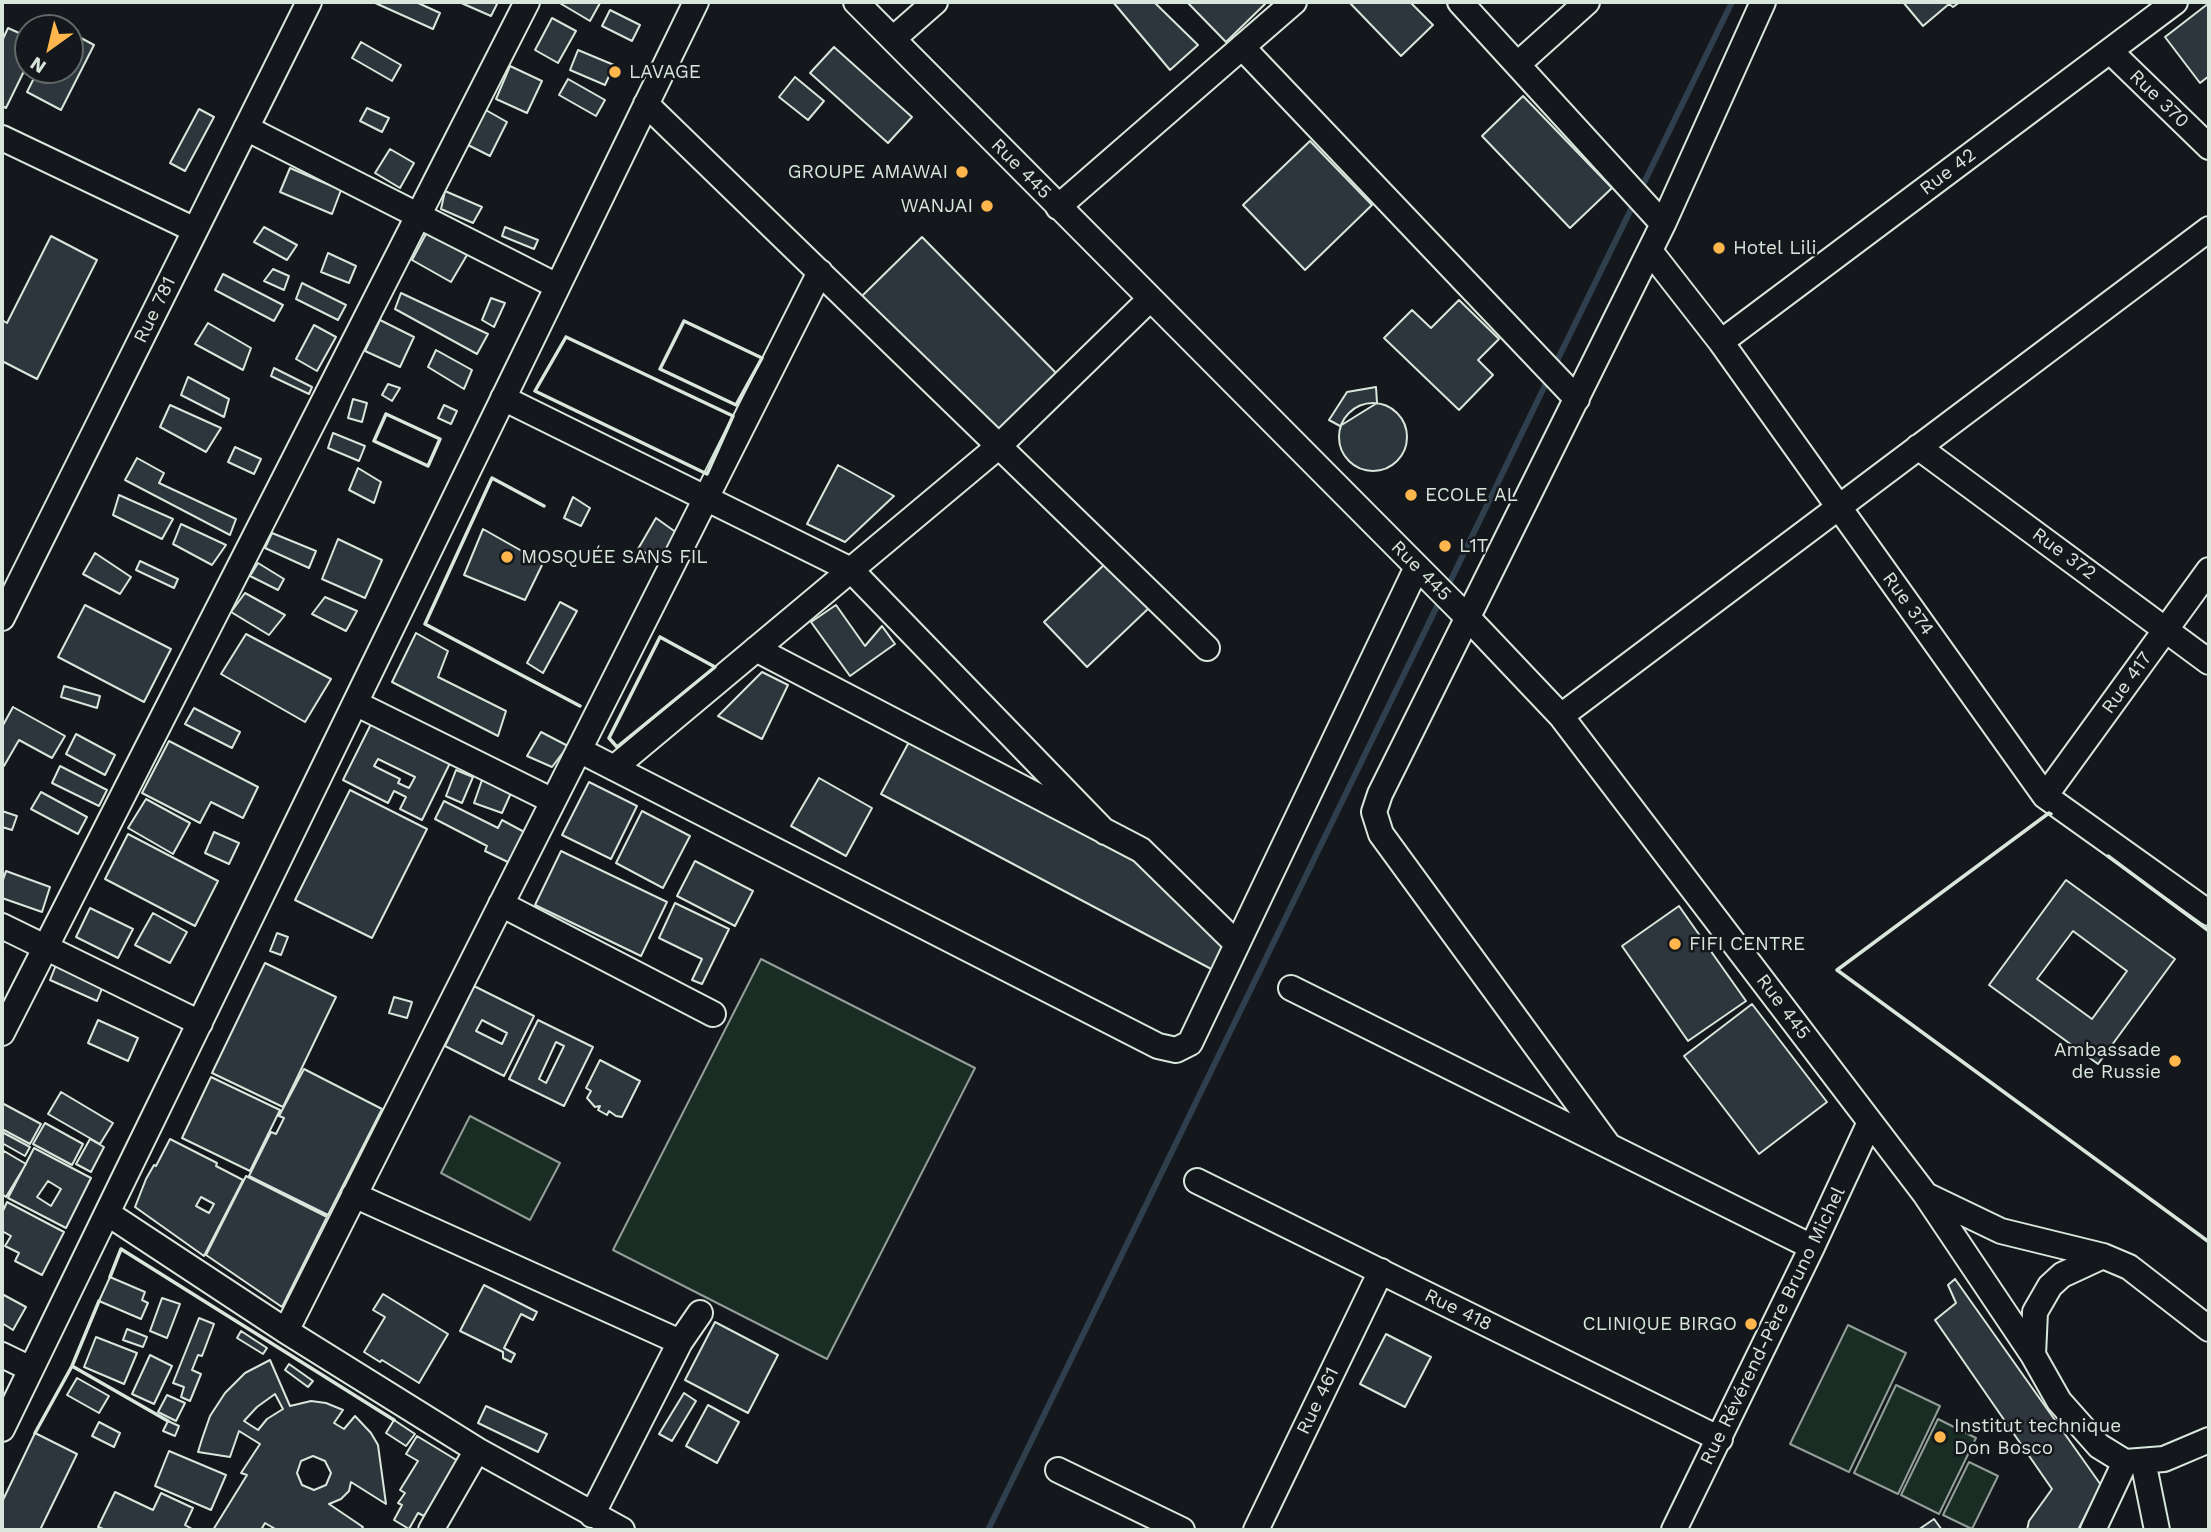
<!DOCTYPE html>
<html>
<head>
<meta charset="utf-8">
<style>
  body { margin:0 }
  #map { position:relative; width:2211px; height:1532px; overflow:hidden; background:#14181c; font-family:"Work Sans",sans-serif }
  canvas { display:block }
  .frame { position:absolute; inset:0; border:4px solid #d8e6dc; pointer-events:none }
  .north { position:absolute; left:14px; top:14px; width:70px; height:70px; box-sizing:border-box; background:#14181c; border:2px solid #626a69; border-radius:50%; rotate:214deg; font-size:19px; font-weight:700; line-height:28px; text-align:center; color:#d8e6dc }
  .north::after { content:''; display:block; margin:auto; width:24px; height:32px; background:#ffb74d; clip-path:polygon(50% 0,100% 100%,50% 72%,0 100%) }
</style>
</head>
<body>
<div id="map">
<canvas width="2211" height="1532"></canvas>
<div class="frame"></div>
<div class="north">N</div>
</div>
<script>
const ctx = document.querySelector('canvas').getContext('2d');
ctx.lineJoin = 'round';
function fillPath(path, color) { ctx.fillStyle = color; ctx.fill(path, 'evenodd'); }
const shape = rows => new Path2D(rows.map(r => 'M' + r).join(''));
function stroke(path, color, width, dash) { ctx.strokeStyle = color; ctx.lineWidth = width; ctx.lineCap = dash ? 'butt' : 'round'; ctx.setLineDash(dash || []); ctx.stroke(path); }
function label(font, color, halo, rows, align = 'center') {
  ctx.font = font + ' "Work Sans",sans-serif'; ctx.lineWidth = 5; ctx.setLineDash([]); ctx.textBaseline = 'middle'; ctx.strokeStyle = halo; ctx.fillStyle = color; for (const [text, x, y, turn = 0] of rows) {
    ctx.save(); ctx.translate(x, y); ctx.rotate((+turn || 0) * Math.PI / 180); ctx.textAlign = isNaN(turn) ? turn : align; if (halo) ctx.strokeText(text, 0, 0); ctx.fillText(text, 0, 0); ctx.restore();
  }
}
const green = shape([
  [761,959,975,1068,827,1359,613,1250,761,959],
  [470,1116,560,1163,530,1220,441,1173,470,1116],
  [1848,1325,1906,1353,1849,1472,1790,1444,1848,1325],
  [1896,1385,1940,1406,1898,1494,1854,1473,1896,1385],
  [1938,1419,1976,1438,1939,1514,1901,1495,1938,1419],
  [1969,1462,1998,1476,1972,1529,1943,1515,1969,1462]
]);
fillPath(green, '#1a2d24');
stroke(green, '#939e99', 2);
stroke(shape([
  [1640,191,1732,2],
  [1554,367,1635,201],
  [1447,588,1549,377],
  [988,1530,1440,600]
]), '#2f3f4d', 6);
const building = shape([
  [373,2,416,2,440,13,433,29,373,2],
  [459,2,498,2,491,16,459,2],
  [558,2,598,2,600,3,590,21,558,2],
  [1113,2,1154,2,1198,45,1170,70,1113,2],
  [1187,2,1263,2,1265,4,1226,42,1187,2],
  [1349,2,1410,2,1433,25,1401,56,1349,2],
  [1903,2,1960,2,1953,7,1949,4,1923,26,1903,2],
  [2209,3,2209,76,2200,83,2165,37,2209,3],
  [610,10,640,25,632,41,602,26,610,10],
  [552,18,576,31,558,63,535,50,552,18],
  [8,28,28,37,28,63,6,108,2,106,2,41,8,28],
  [70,32,94,45,61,110,27,92,38,70,70,70,70,32],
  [361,42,401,65,392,81,352,58,361,42],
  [834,47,912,117,888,143,810,73,834,47],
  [578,50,614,65,605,85,570,70,578,50],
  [510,66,542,81,527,113,496,99,510,66],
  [795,77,824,101,808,120,779,97,795,77],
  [568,79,605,100,596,116,559,95,568,79],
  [1523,96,1612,188,1570,228,1482,136,1523,96],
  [367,108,389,118,382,132,360,121,367,108],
  [199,109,214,117,185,171,170,163,199,109],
  [484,109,507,122,490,156,466,144,484,109],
  [1310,141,1372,205,1305,270,1243,205,1310,141],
  [390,149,414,163,400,188,375,173,390,149],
  [290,168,341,190,332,214,280,192,290,168],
  [445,191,482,207,473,223,441,209,445,191],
  [264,227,297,245,287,260,254,242,264,227],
  [505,227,538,240,534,249,502,236,505,227],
  [427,232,467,255,451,282,412,260,427,232],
  [51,236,97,260,37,379,2,361,2,320,7,323,51,236],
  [922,237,1061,378,1001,437,862,296,922,237],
  [328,253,356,266,349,283,321,272,328,253],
  [273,269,289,276,284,290,264,281,273,269],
  [223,274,283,305,274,321,215,290,223,274],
  [302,283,346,305,338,320,296,299,302,283],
  [401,293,488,334,477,354,395,309,401,293],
  [491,298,505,303,494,327,482,320,491,298],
  [1459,300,1499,339,1478,360,1493,375,1459,410,1384,338,1412,310,1431,328,1459,300],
  [380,320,414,337,400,367,365,351,380,320],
  [208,323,251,348,243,370,195,344,208,323],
  [314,325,336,337,317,371,296,359,314,325],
  [436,350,472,370,464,389,428,367,436,350],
  [274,368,312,387,309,394,271,376,274,368],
  [188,377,229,399,224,417,181,395,188,377],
  [388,384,400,388,392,401,382,395,388,384],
  [1376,387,1377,403,1340,426,1329,420,1347,392,1376,387],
  [353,399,367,403,362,422,348,418,353,399],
  '1339 437a34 34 0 1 1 68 0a34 34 0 1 1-68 0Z',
  [170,405,221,428,206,452,160,427,170,405],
  [444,405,457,411,451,424,438,418,444,405],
  [333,433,365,446,359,461,328,448,333,433],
  [235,447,261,459,254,474,228,462,235,447],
  [137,458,164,473,159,483,236,519,230,535,125,480,137,458],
  [838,465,894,496,845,542,807,524,838,465],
  [358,468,381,482,374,503,349,490,358,468],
  [119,495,173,519,162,539,113,515,119,495],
  [573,497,590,508,581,526,564,518,573,497],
  [656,518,677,533,659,560,638,549,656,518],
  [181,524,226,545,212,565,173,544,181,524],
  [483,529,543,563,525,600,464,575,483,529],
  [272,533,316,551,309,568,265,548,272,533],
  [338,539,382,560,365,598,322,579,338,539],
  [95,553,131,577,120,594,83,574,95,553],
  [140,561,178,579,174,588,136,570,140,561],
  [1107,562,1150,607,1087,667,1044,622,1107,562],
  [258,563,284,579,278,590,250,576,258,563],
  [245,593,285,615,269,635,231,612,245,593],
  [325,597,357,611,346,631,312,614,325,597],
  [560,602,577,611,543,673,527,663,560,602],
  [85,605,171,649,144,702,58,657,85,605],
  [836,605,865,646,882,626,895,644,850,676,811,622,836,605],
  [416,633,448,651,438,677,506,711,498,736,392,682,416,633],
  [246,634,331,679,305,722,221,674,246,634],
  [762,672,788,685,762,739,718,716,762,672],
  [64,686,100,696,97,708,61,697,64,686],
  [13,707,65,736,52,758,19,740,4,766,2,765,2,727,13,707],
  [194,708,240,732,232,748,185,724,194,708],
  [372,722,451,761,422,820,400,809,406,797,394,791,388,803,343,780,372,722],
  [378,759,415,777,409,788,398,783,400,779,374,766,378,759],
  [541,732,568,746,552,767,527,756,541,732],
  [76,734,115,755,105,775,66,754,76,734],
  [169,741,258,787,243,818,211,802,200,823,142,793,169,741],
  [909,742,1138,863,1228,948,1215,971,881,794,909,742],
  [60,766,107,790,99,806,52,783,60,766],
  [456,770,473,777,462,803,446,796,456,770],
  [819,778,872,808,846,856,791,826,819,778],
  [482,780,511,793,502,813,474,803,482,780],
  [589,782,637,806,611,859,562,835,589,782],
  [350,790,427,829,372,938,295,900,350,790],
  [41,792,87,817,78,834,31,809,41,792],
  [146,799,190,823,173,854,128,828,146,799],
  [444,801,498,828,502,820,528,834,512,864,485,851,487,846,435,819,444,801],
  [2,811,17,816,12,830,2,827,2,811],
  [642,811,690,836,663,888,616,863,642,811],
  [214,832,239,843,229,864,205,853,214,832],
  [128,834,218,881,195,926,105,879,128,834],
  [561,851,667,902,641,956,535,905,561,851],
  [695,861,753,891,735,926,677,896,695,861],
  [6,871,50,887,42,912,2,898,2,883,6,871],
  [2066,880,2175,959,2098,1064,1989,985,2066,880],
  [2073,931,2127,971,2092,1019,2037,979,2073,931],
  [675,903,729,929,702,984,692,980,702,959,659,938,675,903],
  [1679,906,1746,1001,1688,1041,1622,946,1679,906],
  [90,908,133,929,118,958,76,937,90,908],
  [153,913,187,932,170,963,135,945,153,913],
  [277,933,288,937,281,955,270,951,277,933],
  [265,963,336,997,283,1107,212,1073,265,963],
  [56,965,103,986,97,1001,50,980,56,965],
  [474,986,534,1016,504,1076,445,1046,474,986],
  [482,1020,507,1033,502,1044,476,1031,482,1020],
  [394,997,412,1002,407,1018,389,1013,394,997],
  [1752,1004,1827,1102,1759,1154,1684,1056,1752,1004],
  [98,1020,138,1038,128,1061,88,1043,98,1020],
  [538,1020,593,1047,564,1106,509,1079,538,1020],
  [556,1042,564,1046,546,1083,539,1079,556,1042],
  [600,1060,640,1081,622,1117,616,1116,609,1111,607,1115,598,1110,600,1106,595,1107,587,1098,591,1091,586,1088,600,1060],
  [304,1069,382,1109,328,1215,249,1176,271,1132,276,1134,284,1118,279,1116,304,1069],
  [211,1077,280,1110,250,1171,182,1138,211,1077],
  [61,1092,113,1123,100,1144,48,1114,61,1092],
  [2,1103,41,1124,30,1144,2,1129,2,1103],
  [45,1123,83,1144,72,1165,33,1144,45,1123],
  [2,1132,30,1147,25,1156,2,1143,2,1132],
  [90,1139,104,1147,91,1172,76,1164,90,1139],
  [170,1139,217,1163,216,1166,243,1180,204,1256,135,1207,146,1179,154,1165,156,1166,170,1139],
  [201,1197,214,1204,209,1213,196,1206,201,1197],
  [34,1148,91,1178,66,1228,8,1198,34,1148],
  [48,1181,61,1189,51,1206,37,1197,48,1181],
  [4,1151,26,1164,6,1197,2,1194,2,1155,4,1151],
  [246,1176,327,1217,282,1307,206,1255,246,1176],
  [7,1202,64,1232,42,1275,15,1261,19,1253,5,1246,11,1236,2,1231,2,1213,7,1202],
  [110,1277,145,1292,142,1300,148,1303,141,1319,99,1301,110,1277],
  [1955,1279,2101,1485,2078,1530,2027,1530,2029,1521,2052,1489,1935,1320,1956,1303,1948,1285,1955,1279],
  [484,1285,537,1312,533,1320,521,1314,504,1348,515,1354,511,1362,503,1358,503,1352,460,1331,484,1285],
  [2,1294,26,1307,13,1330,2,1323,2,1294],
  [383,1294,448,1334,419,1383,382,1360,380,1362,364,1352,385,1317,373,1310,383,1294],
  [162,1298,180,1304,167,1338,150,1331,162,1298],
  [199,1318,214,1324,202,1356,198,1355,192,1370,201,1374,190,1401,181,1397,184,1387,173,1383,199,1318],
  [715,1322,778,1355,748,1413,685,1380,715,1322],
  [127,1329,147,1337,143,1347,123,1340,127,1329],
  [241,1331,267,1348,263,1354,237,1338,241,1331],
  [1386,1334,1431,1357,1405,1407,1360,1384,1386,1334],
  [96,1337,137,1353,124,1384,84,1367,96,1337],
  [150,1355,172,1366,154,1404,132,1394,150,1355],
  [270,1360,290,1406,311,1401,326,1403,343,1410,334,1423,344,1429,355,1416,371,1433,378,1445,386,1504,351,1482,349,1491,341,1499,329,1504,363,1527,361,1530,277,1530,265,1523,261,1530,213,1530,247,1475,241,1473,260,1444,239,1431,230,1457,198,1452,202,1439,210,1416,225,1393,245,1373,270,1360],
  [275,1394,283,1409,267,1419,258,1430,244,1421,257,1407,275,1394],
  [313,1456,325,1461,331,1473,326,1485,314,1490,302,1485,297,1473,301,1461,313,1456],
  [289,1364,313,1381,308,1387,285,1370,289,1364],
  [77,1378,109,1396,99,1413,67,1395,77,1378],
  [684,1393,696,1401,672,1441,659,1434,684,1393],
  [167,1395,185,1403,176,1421,158,1412,167,1395],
  [708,1405,739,1422,717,1463,686,1446,708,1405],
  [486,1406,547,1434,538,1452,478,1423,486,1406],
  [394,1420,415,1434,406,1446,386,1433,394,1420],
  [168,1421,179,1426,175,1436,163,1431,168,1421],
  [99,1422,120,1433,114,1447,92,1436,99,1422],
  [35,1433,77,1454,40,1530,2,1530,2,1502,35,1433],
  [417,1436,458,1461,424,1516,418,1513,409,1529,394,1520,402,1505,398,1503,405,1493,400,1490,418,1461,406,1454,417,1436],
  [169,1451,226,1475,211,1510,155,1486,169,1451],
  [115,1492,153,1510,161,1493,193,1508,185,1525,194,1530,106,1530,98,1527,115,1492],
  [1934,1519,1942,1530,1918,1530,1934,1519]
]);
fillPath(building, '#2c363c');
stroke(building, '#d8e6dc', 2);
const minor = shape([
  [856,2,1469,619,1561,716,1925,1194,2033,1355,2059,1401,2099,1446,2125,1462,2164,1459,2209,1440],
  [1460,2,1663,224],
  [893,39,935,2],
  [1242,47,1577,399],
  [2110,51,2209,147],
  [1518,64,1587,2],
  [646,104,1207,648],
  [246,128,557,286],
  [2,138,195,230],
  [1058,207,1294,2],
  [1650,251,1721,342,2045,796,2209,913],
  [1721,342,2175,2],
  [503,398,851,570,1105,832],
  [1918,447,2209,662],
  [2,618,309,2],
  [756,649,1141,850,1237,944],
  [355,703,553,801],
  [1561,716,2209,229],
  [579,750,1158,1046,1176,1050,1190,1043,1417,567],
  [614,768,999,446,1150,299],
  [2045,796,2209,570],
  [501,904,713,1014],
  [2,926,200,1023],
  [1291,988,1812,1247],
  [2,1033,527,2],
  [1609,1146,1381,834,1374,812,1380,794,1663,224,1763,2],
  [1197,1181,1720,1439],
  [354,1195,680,1342],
  [1926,1195,2001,1231,2103,1256,2129,1267,2209,1329],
  [107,1213,286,1331,477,1450,622,1530],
  [286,1331,820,272],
  [2,1355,31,1369],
  [2033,1355,2035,1312,2050,1286,2062,1275,2103,1256],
  [2,1429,696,2],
  [2143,1461,2157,1530],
  [1058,1470,1182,1530],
  [592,1515,680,1342,700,1313],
  [431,1530,477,1450],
  [1256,1530,1381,1271],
  [1674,1530,1812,1247,1870,1122],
  [2093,1530,2125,1462]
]);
stroke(minor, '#d8e6dc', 28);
stroke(minor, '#14181c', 24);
stroke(shape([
  [684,321,762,358,736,405,660,369,684,321],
  [566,337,733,416,707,474,535,391,566,337],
  [386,414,440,439,428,466,374,441,386,414],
  [544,506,492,478,425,624,580,706],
  [660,637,715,667,617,747,609,738,660,637],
  [2051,814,2049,813,1837,970,2209,1242],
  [2108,856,2209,931],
  [110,1277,121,1249,394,1420],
  [72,1366,168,1421],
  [35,1433,72,1366,99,1301]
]), '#d8e6dc', 3.5);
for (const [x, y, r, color] of [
  [615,72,7,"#ffb74d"],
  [962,172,7,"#ffb74d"],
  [987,206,7,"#ffb74d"],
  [1719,248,7,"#ffb74d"],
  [1411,495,7,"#ffb74d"],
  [1445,546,7,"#ffb74d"],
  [507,557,7,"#ffb74d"],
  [1675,944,7,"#ffb74d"],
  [2175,1061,7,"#ffb74d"],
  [1751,1324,7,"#ffb74d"],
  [1940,1437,7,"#ffb74d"]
]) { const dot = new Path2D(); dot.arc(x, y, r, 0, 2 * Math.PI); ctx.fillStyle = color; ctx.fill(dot); stroke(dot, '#14181c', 2.5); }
label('19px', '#d8e6dc', '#14181c', [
  ["LAVAGE",629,72],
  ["GROUPE AMAWAI",948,172,"right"],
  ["WANJAI",973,206,"right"],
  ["Hotel Lili",1733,248],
  ["ECOLE AL",1425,495],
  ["L1T",1459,546],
  ["MOSQUÉE SANS FIL",521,557],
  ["FIFI CENTRE",1689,944],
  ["Ambassade",2161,1050,"right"],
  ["de Russie",2161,1072,"right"],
  ["CLINIQUE BIRGO",1737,1324,"right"],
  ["Institut technique",1954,1426],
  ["Don Bosco",1954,1448]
], 'left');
label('19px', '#d8e6dc', '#14181c', [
  ["Rue 370",2159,99,44],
  ["Rue 445",1021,169,45],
  ["Rue 42",1948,172,-37],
  ["Rue 781",155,310,-64],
  ["Rue 372",2064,554,36],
  ["Rue 445",1421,571,45],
  ["Rue 374",1908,604,54],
  ["Rue 417",2127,683,-54],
  ["Rue 445",1783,1007,53],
  ["Rue 418",1458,1310,26],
  ["Rue Révérend-Père Bruno Michel",1773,1326,-64],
  ["Rue 461",1318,1401,-64]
]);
</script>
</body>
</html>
